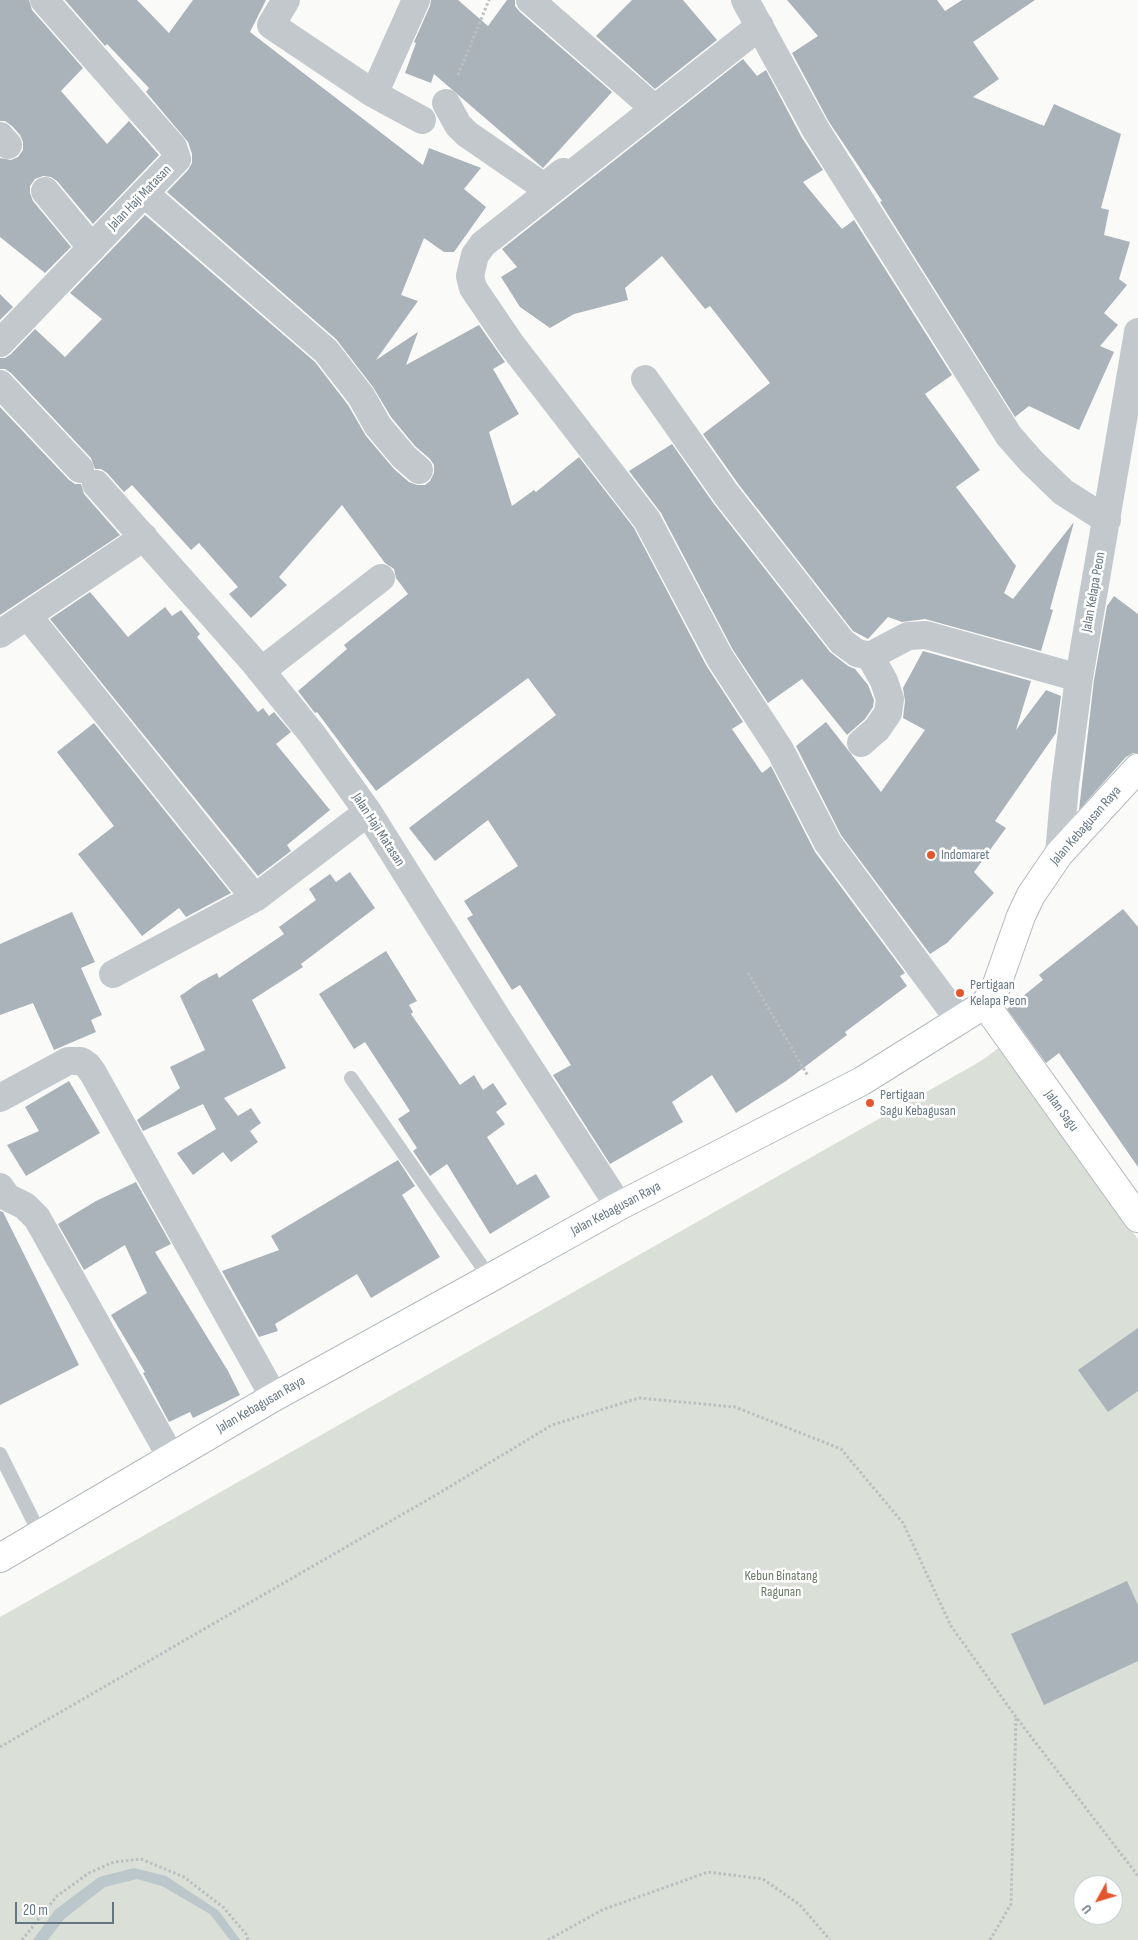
<!DOCTYPE html>
<html>
<head>
<meta charset="utf-8">
<style>
  body { margin:0 }
  #map { position:relative; width:1138px; height:1940px; overflow:hidden; background:#fafaf8; font-family:"Sofia Sans Condensed",sans-serif }
  canvas { display:block }
  .north { position:absolute; left:1073px; top:1875px; width:50px; height:50px; box-sizing:border-box; background:#fff; border:1px solid #c1c8cd; border-radius:50%; rotate:231deg; font-size:14px; font-weight:700; line-height:20px; text-align:center; color:#657683 }
  .north::after { content:''; display:block; margin:auto; width:18px; height:22px; background:#e4572e; clip-path:polygon(50% 0,100% 100%,50% 72%,0 100%) }
  .scale { position:absolute; left:15px; top:1902px; width:99px; height:22px; box-sizing:border-box; border:2px solid #657683; border-top:0; padding-left:6px; font-size:15px; line-height:18px; white-space:nowrap; color:#657683; -webkit-text-stroke:4px #fff; paint-order:stroke }
</style>
</head>
<body>
<div id="map">
<canvas width="1138" height="1940"></canvas>
<div class="north">U</div>
<div class="scale">20 m</div>
</div>
<script>
const ctx = document.querySelector('canvas').getContext('2d');
ctx.lineJoin = 'round';
function fillPath(path, color) { ctx.fillStyle = color; ctx.fill(path, 'evenodd'); }
const shape = rows => new Path2D(rows.map(r => 'M' + r).join(''));
function stroke(path, color, width, dash) { ctx.strokeStyle = color; ctx.lineWidth = width; ctx.lineCap = dash ? 'butt' : 'round'; ctx.setLineDash(dash || []); ctx.stroke(path); }
function label(font, color, halo, rows, align = 'center') {
  ctx.font = font + ' "Sofia Sans Condensed",sans-serif'; ctx.lineWidth = 5; ctx.setLineDash([]); ctx.textBaseline = 'middle'; ctx.strokeStyle = halo; ctx.fillStyle = color; for (const [text, x, y, turn = 0] of rows) {
    ctx.save(); ctx.translate(x, y); ctx.rotate((+turn || 0) * Math.PI / 180); ctx.textAlign = isNaN(turn) ? turn : align; if (halo) ctx.strokeText(text, 0, 0); ctx.fillText(text, 0, 0); ctx.restore();
  }
}
fillPath(shape([
  [1000,1047,1138,1239,1138,1940,0,1940,0,1617,981,1061],
  [1083,1885,1113,1885,1113,1915,1083,1915]
]), '#dadfd7');
fillPath(shape([
  [134,1868,166,1876,219,1911,240,1940,230,1940,210,1914,162,1886,137,1879,105,1887,64,1919,48,1940,33,1940,55,1910,99,1877]
]), '#bbc7cb');
fillPath(shape([
  [0,0,29,0,32,10,83,68,61,91,107,144,129,121,159,155,93,224,57,181,51,177,43,176,35,179,30,186,30,193,33,201,71,247,45,273,0,237,0,158,11,160,18,157,23,150,23,142,20,135,12,126,5,121,0,121],
  [65,0,137,0,169,33,193,0,266,0,250,32,423,165,429,148,481,168,464,189,486,207,454,252,444,252,424,238,401,295,418,301,376,360,418,332,406,365,479,325,505,362,493,369,519,414,489,432,512,506,534,490,536,492,579,457,634,528,706,665,743,722,732,729,762,773,771,766,815,852,905,973,900,976,907,986,845,1032,847,1035,786,1081,736,1113,712,1075,672,1102,683,1122,610,1164,553,1075,571,1065,520,985,512,990,467,918,473,915,464,901,518,866,488,820,435,861,409,828,556,715,528,678,376,791,317,712,315,713,298,691,347,649,344,645,408,594,396,578,394,569,385,563,342,505,279,577,287,585,251,618,229,594,238,587,199,543,191,550,132,485,124,492,107,473,101,469,95,469,91,458,11,373,5,369,0,369,0,358,5,358,11,354,35,329,65,357,102,319,70,293,145,215,315,362,348,405,366,436,394,469,409,482,417,485,425,485,430,481,434,473,434,465,430,459,415,446,391,417,373,387,336,339,167,192,188,170,192,163,192,154,188,142,146,92,149,88,107,44,105,46],
  [431,0,458,0,488,26,507,0,515,0,515,6,520,12,612,92,543,168,434,74,431,83,405,73,416,43,414,42,430,6],
  [632,0,683,0,717,40,655,89,596,36],
  [787,0,937,0,945,11,962,0,1035,0,973,42,999,79,973,97,1044,126,1054,104,1121,134,1101,208,1109,210,1104,235,1130,242,1119,279,1127,285,1104,313,1118,325,1100,346,1114,352,1079,430,1029,406,1015,417,880,202,882,201,829,122,792,53,818,36],
  [743,59,757,76,766,70,802,138,823,170,803,182,842,229,854,220,952,375,925,394,980,470,956,487,1016,566,1004,593,1013,599,1074,522,1050,609,1053,610,1041,651,925,619,902,622,888,617,868,639,853,631,739,485,703,434,770,383,710,306,705,309,662,256,625,288,628,300,574,314,550,328,520,307,501,277,517,267,502,249],
  [0,294,13,307,0,320],
  [0,407,69,480,75,484,81,484,84,494,120,535,0,615],
  [672,444,714,504,830,652,848,666,855,669,868,685,874,700,873,707,865,719,847,735,802,679,768,703,733,650,661,513,629,471],
  [90,592,128,637,165,607,172,616,181,610,200,634,197,637,258,712,263,708,269,716,274,712,291,732,276,744,330,810,287,845,291,851,258,876,50,619],
  [1114,596,1138,614,1138,753,1133,753,1126,757,1079,810,1094,680,1107,606],
  [923,651,1031,681,1016,730,1046,690,1061,696,1056,733,995,821,1006,828,974,872,994,893,947,943,930,954,841,835,796,746,826,722,881,792,925,730,903,718,905,701,903,688],
  [94,723,231,893,186,917,179,908,142,936,78,854,114,826,57,752],
  [350,872,375,908,301,964,303,967,252,1000,286,1068,224,1098,238,1116,251,1108,261,1123,250,1131,258,1142,231,1162,223,1152,193,1175,177,1153,216,1129,203,1104,143,1131,137,1120,180,1088,170,1067,205,1050,180,996,200,982,217,973,219,978,284,934,279,927,316,900,309,889,330,874,336,882],
  [1123,909,1138,927,1138,1167,1059,1053,1046,1063,1007,1009,1043,980,1039,975],
  [72,912,95,962,81,968,102,1015,91,1020,96,1032,54,1050,33,1003,0,1015,0,944],
  [386,951,417,1001,409,1005,413,1012,411,1014,460,1085,474,1075,483,1090,493,1083,507,1104,496,1112,505,1124,487,1137,517,1185,536,1174,550,1197,490,1234,447,1164,430,1176,413,1151,417,1148,398,1119,410,1111,365,1042,354,1049,319,994],
  [69,1081,100,1133,26,1176,7,1145,39,1131,25,1107],
  [398,1160,415,1186,402,1195,440,1257,371,1298,357,1274,275,1324,278,1331,259,1337,222,1271,279,1250,271,1236],
  [136,1182,171,1244,155,1252,228,1371,240,1395,193,1418,190,1412,169,1422,143,1373,145,1372,111,1315,147,1293,125,1245,84,1270,58,1224,96,1201],
  [0,1211,3,1212,79,1365,0,1405],
  [1138,1328,1138,1391,1108,1412,1078,1370],
  [1127,1581,1138,1605,1138,1661,1044,1705,1011,1634]
]), '#aab3b9');
const secondary = shape([
  [985,1004,1138,1218],
  [0,1558,274,1397,490,1278,619,1206,862,1081,985,1004,996,987,1021,916,1031,895,1059,854,1138,768]
]);
stroke(secondary, '#b3babf', 30);
stroke(shape([
  [458,75,489,0],
  [748,973,808,1076],
  [0,1747,436,1495,552,1425,639,1398,735,1407,841,1449,903,1523,951,1626,1016,1717,1138,1876],
  [22,1940,57,1896,89,1873,114,1862,141,1859,184,1877,224,1908,246,1934,248,1940],
  [548,1940,602,1910,708,1872,763,1879,800,1905,830,1940],
  [990,1940,1011,1904,1016,1718]
]), '#bbbfc2', 3, [2.5, 2.5]);
stroke(shape([
  [351,1078,490,1278],
  [0,1454,40,1534]
]), '#c3c8cc', 14);
stroke(shape([
  [286,0,271,25,374,94,422,120],
  [530,0,647,102],
  [745,0,816,130,1009,436,1031,461,1063,492,1107,520],
  [760,26,483,244,475,255,470,276,473,288,511,344,647,520,720,658,780,750,828,843,960,1021],
  [374,94,416,0],
  [446,103,458,125,467,134,544,187,563,172],
  [0,136,8,145],
  [45,191,92,248],
  [144,193,326,351,361,396,378,426,404,457,419,470],
  [0,343,177,159,173,147,44,0],
  [645,379,726,494,842,642,857,653,870,656,908,636,926,635,1079,678],
  [0,384,80,469],
  [96,484,253,661,312,734,368,812,499,1021,619,1206],
  [28,616,255,898],
  [0,634,144,537],
  [261,671,381,578],
  [861,743,877,729,888,713,890,699,884,681,870,656],
  [1059,854,1065,785,1079,678,1138,332],
  [113,974,255,898,368,812],
  [0,1098,68,1061,81,1061,88,1066,93,1073,274,1397],
  [0,1187,7,1197,25,1206,37,1218,171,1457]
]), '#c3c8cc', 28);
stroke(secondary, '#fff', 28);
for (const [x, y, r, color] of [
  [931,855,5,"#e4572e"],
  [960,993,5,"#e4572e"],
  [870,1103,5,"#e4572e"]
]) { const dot = new Path2D(); dot.arc(x, y, r, 0, 2 * Math.PI); ctx.fillStyle = color; ctx.fill(dot); stroke(dot, '#fff', 2); }
label('14px', '#657683', '#fff', [
  ["Jalan Haji Matasan",140,198,-46],
  ["Jalan Kelapa Peon",1094,592,-80],
  ["Jalan Kebagusan Raya",1086,826,-49],
  ["Jalan Haji Matasan",378,830,57],
  ["Jalan Sagu",1061,1111,54],
  ["Jalan Kebagusan Raya",616,1209,-28],
  ["Jalan Kebagusan Raya",261,1405,-30]
]);
label('14px', '#657683', '#fff', [
  ["Indomaret",941,855],
  ["Pertigaan",970,985],
  ["Kelapa Peon",970,1001],
  ["Pertigaan",880,1095],
  ["Sagu Kebagusan",880,1111]
], 'left');
label('14px', '#687a64', '#fff', [
  ["Kebun Binatang",781,1576],
  ["Ragunan",781,1592]
]);
</script>
</body>
</html>
